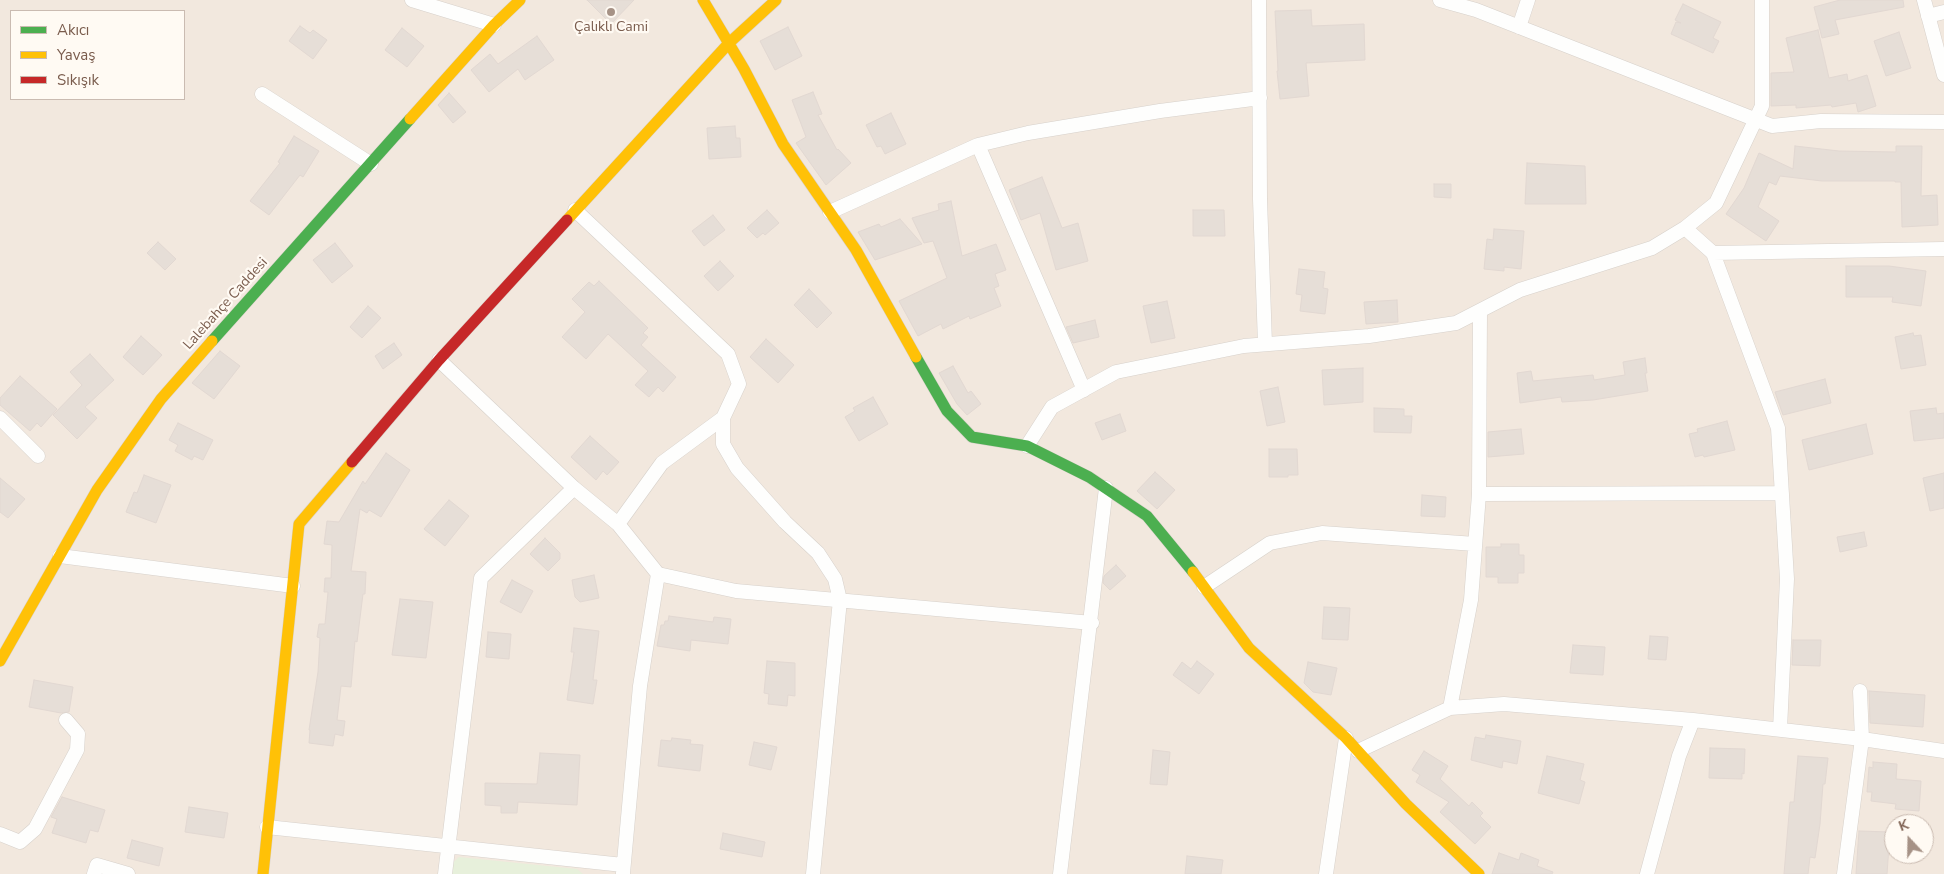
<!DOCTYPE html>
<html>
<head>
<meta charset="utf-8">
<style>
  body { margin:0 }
  #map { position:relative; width:1944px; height:874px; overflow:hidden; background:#f9f5f0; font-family:"Nunito Sans",sans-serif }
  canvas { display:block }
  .legend { position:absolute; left:10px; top:10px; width:175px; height:90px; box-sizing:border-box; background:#fffaf3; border:1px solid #cabbb1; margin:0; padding:6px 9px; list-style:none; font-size:15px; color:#7a5c4d }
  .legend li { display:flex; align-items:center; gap:10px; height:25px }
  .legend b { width:25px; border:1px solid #cabbb1 }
  .north { position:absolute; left:1884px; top:814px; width:50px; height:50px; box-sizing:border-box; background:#fffaf3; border:1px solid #cabbb1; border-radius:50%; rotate:339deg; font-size:14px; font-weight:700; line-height:20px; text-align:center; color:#7a5c4d }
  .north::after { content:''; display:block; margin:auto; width:18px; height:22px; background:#a69286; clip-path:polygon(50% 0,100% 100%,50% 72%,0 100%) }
</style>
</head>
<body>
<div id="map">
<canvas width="1944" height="874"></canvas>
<ul class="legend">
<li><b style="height:6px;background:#4caf50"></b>Akıcı</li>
<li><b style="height:6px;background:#ffc107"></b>Yavaş</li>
<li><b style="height:6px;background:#c62828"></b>Sıkışık</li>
</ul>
<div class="north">K</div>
</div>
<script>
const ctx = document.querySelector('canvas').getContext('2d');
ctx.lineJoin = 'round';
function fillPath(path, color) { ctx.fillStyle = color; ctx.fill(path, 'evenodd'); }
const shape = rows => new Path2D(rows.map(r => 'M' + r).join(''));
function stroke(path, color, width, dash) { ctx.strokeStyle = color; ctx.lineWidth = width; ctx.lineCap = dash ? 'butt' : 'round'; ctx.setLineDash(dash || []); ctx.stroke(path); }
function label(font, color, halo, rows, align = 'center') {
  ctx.font = font + ' "Nunito Sans",sans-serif'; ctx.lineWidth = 4.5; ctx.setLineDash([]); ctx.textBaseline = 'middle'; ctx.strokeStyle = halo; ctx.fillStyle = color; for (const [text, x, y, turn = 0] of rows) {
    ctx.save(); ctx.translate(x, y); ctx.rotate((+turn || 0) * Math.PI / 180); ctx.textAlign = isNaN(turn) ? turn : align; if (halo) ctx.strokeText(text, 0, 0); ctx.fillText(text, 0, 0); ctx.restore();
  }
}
fillPath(shape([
  [0,0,1944,0,1944,874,0,874],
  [11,11,184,11,184,99,11,99],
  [1894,824,1924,824,1924,854,1894,854]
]), '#f2e8de');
fillPath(shape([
  [459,857,577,869,583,874,447,874,448,867]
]), '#e7f0db');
const building = shape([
  [587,0,634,0,611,24,587,0],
  [1840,0,1903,0,1904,7,1835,20,1839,34,1822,38,1814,7,1840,0],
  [1683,4,1721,22,1713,38,1719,41,1713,53,1671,34,1676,22,1681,23,1675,20,1683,4],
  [1311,10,1312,26,1364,24,1365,60,1306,63,1309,96,1280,99,1277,71,1278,71,1275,11,1311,10],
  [300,26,310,33,313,30,327,40,313,59,289,41,300,26],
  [788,27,802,56,775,70,760,41,788,27],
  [402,28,424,46,407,67,385,50,402,28],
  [1818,30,1829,78,1847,74,1848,81,1867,75,1876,106,1858,112,1856,103,1832,107,1831,105,1796,108,1796,105,1771,106,1771,73,1794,72,1786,38,1818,30],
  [1899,32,1911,68,1886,76,1874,41,1899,32],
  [537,36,554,60,525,80,518,69,489,92,471,70,490,54,498,64,537,36],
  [813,92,822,114,818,115,837,150,838,149,851,163,826,185,796,143,806,137,792,100,813,92],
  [449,93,466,112,453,123,438,105,449,93],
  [891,113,906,144,885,154,881,146,877,147,866,125,891,113],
  [735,126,736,138,740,138,741,157,709,159,707,128,735,126],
  [294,136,319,151,303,177,300,175,269,215,250,201,280,163,278,162,294,136],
  [1795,146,1839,151,1896,152,1896,146,1922,146,1921,196,1937,195,1938,225,1902,227,1901,182,1895,182,1895,181,1822,181,1780,176,1776,185,1769,182,1758,207,1779,221,1766,241,1726,214,1744,188,1759,153,1793,169,1795,146],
  [1527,163,1585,166,1586,204,1525,204,1527,163],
  [1042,177,1062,228,1078,223,1088,261,1056,270,1040,213,1021,220,1009,190,1042,177],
  [1434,184,1451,184,1451,198,1434,197,1434,184],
  [951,201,962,256,996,244,1006,270,995,274,999,286,994,288,1001,306,970,319,969,316,943,329,941,324,918,336,899,301,947,278,933,241,924,243,912,218,939,210,938,204,951,201],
  [767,210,779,223,765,235,763,233,757,238,747,228,767,210],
  [1193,210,1224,210,1225,236,1193,236,1193,210],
  [713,215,725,230,704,246,692,231,713,215],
  [900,219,922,244,875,260,858,232,879,224,881,227,900,219],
  [1494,229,1524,231,1521,269,1504,267,1504,271,1484,269,1487,239,1493,240,1494,229],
  [158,242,176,259,165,270,147,253,158,242],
  [335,243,353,266,332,283,313,260,335,243],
  [720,261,734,276,718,291,704,276,720,261],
  [1846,266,1889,266,1926,271,1921,306,1892,302,1893,297,1846,297,1846,266],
  [1299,269,1325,272,1323,288,1328,289,1325,314,1300,311,1302,295,1296,294,1299,269],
  [599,281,648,328,643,333,648,337,641,345,676,377,663,392,658,387,649,397,635,385,648,371,608,334,586,359,562,337,585,312,572,299,589,282,594,286,599,281],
  [809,289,832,313,817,328,794,305,809,289],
  [1397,300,1398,322,1366,324,1364,302,1397,300],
  [1167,301,1175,338,1151,343,1143,306,1167,301],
  [368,306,381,318,362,338,350,327,368,306],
  [1095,320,1099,337,1073,343,1066,327,1095,320],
  [1913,333,1914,336,1921,335,1926,365,1901,369,1895,337,1913,333],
  [141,336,162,355,143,375,123,357,141,336],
  [766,339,794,365,778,383,750,357,766,339],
  [394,343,402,355,383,369,375,356,394,343],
  [220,351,240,366,214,399,192,383,220,351],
  [90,354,114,380,85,407,97,418,77,439,53,415,82,385,70,372,90,354],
  [1645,358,1647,373,1645,373,1648,391,1593,400,1562,402,1561,397,1520,403,1517,373,1531,371,1533,381,1593,375,1594,380,1625,375,1623,362,1645,358],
  [953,366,968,393,971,391,981,404,967,415,957,404,939,373,953,366],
  [1363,368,1363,402,1324,405,1322,370,1363,368],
  [20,376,57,409,41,427,37,423,30,431,0,405,0,398,20,376],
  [1825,379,1831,403,1783,415,1775,392,1825,379],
  [1278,387,1285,422,1267,426,1260,391,1278,387],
  [873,397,888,424,859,441,845,417,855,411,853,408,873,397],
  [1374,408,1404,409,1404,416,1412,416,1411,433,1374,432,1374,408],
  [1936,408,1937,414,1944,413,1944,438,1914,441,1910,411,1936,408],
  [1120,414,1126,431,1102,440,1095,423,1120,414],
  [1727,421,1735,450,1704,457,1703,455,1695,457,1689,434,1698,432,1697,429,1727,421],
  [178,423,213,440,203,460,194,456,192,460,175,451,178,445,169,440,178,423],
  [1866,424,1873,454,1809,470,1802,440,1866,424],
  [1521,429,1524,454,1488,457,1488,432,1521,429],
  [590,436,619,462,607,475,603,471,596,480,571,457,590,436],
  [1269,449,1297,449,1298,475,1288,475,1288,477,1269,477,1269,449],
  [386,453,410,470,381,517,369,510,367,513,360,509,351,571,366,572,365,594,363,594,357,642,355,641,351,687,341,686,337,720,345,721,343,736,335,734,333,746,309,743,310,730,309,730,318,672,320,638,317,637,319,624,325,624,328,592,324,592,325,578,331,578,332,545,324,544,327,521,339,522,363,481,365,484,386,453],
  [1155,472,1175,490,1157,509,1137,491,1155,472],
  [1944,473,1944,508,1930,511,1923,478,1944,473],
  [144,475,171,485,156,523,126,512,134,492,137,493,144,475],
  [0,478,25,499,8,518,0,512,0,478],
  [1422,495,1446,497,1445,517,1421,516,1422,495],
  [449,500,469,516,445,546,424,529,449,500],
  [1864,532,1867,546,1840,552,1837,537,1864,532],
  [545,538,560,553,560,559,548,571,530,554,545,538],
  [1501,544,1519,544,1519,555,1524,555,1524,573,1518,573,1518,583,1498,583,1498,577,1486,577,1486,547,1501,547,1501,544],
  [1116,565,1126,576,1110,590,1103,583,1104,576,1116,565],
  [594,575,599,598,580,602,575,597,572,580,594,575],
  [512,580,533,591,521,613,500,602,512,580],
  [400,599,433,602,426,658,392,655,400,599],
  [1324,607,1350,608,1348,640,1322,639,1324,607],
  [669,616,713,622,714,617,731,619,728,644,691,640,690,651,657,646,661,625,664,625,665,621,668,621,669,616],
  [574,628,599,631,593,680,597,680,593,704,567,700,574,652,571,652,574,628],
  [488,632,511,634,509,659,486,657,488,632],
  [1650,636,1668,637,1666,660,1648,659,1650,636],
  [1793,640,1821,640,1820,666,1792,665,1793,640],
  [1573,645,1605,647,1603,675,1570,673,1573,645],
  [767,661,795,663,795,696,788,695,787,706,768,704,769,694,764,693,767,661],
  [1197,661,1214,674,1199,694,1173,675,1182,662,1191,669,1197,661],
  [1308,662,1337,668,1331,695,1313,692,1304,683,1308,662],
  [34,680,73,687,69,712,61,713,29,707,34,680],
  [1869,691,1925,695,1923,727,1870,723,1869,691],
  [1486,735,1521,741,1517,764,1503,761,1502,768,1471,760,1475,737,1485,739,1486,735],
  [672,738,691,740,690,744,703,745,700,771,658,766,661,740,671,741,672,738],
  [754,742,777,747,771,770,749,765,754,742],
  [1710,748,1745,749,1744,774,1742,773,1742,779,1709,778,1710,748],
  [1153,750,1170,752,1167,785,1150,784,1153,750],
  [1424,751,1448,766,1440,779,1469,806,1472,802,1483,813,1480,816,1491,827,1475,844,1440,812,1449,802,1416,782,1420,775,1412,770,1424,751],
  [540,753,580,755,577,805,518,802,517,813,501,813,501,806,485,805,485,783,537,784,540,753],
  [1547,756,1584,764,1580,780,1585,782,1579,804,1538,793,1547,756],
  [1798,756,1828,758,1825,784,1823,784,1820,824,1815,858,1810,857,1808,874,1784,874,1790,802,1794,802,1798,756],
  [1873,762,1897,764,1896,779,1921,781,1919,811,1895,809,1896,804,1871,801,1872,792,1867,792,1869,767,1873,768,1873,762],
  [62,797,105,810,98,832,90,830,86,843,52,833,57,819,51,817,62,797],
  [189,807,228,813,224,838,185,832,189,807],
  [1859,831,1890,832,1887,874,1856,874,1859,831],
  [723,833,765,842,762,857,720,849,723,833],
  [132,840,163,848,159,866,127,858,132,840],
  [1499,853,1519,860,1521,853,1539,860,1537,866,1553,872,1552,874,1492,874,1499,853],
  [1187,856,1223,860,1221,874,1185,874,1187,856]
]);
fillPath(building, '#e6ded7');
stroke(building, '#e2d8d2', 1);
const street = shape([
  [412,0,494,25],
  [1259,0,1260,199,1265,344],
  [1440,0,1476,10,1772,126,1821,121,1944,122],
  [1924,0,1944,75],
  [1928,16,1944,12],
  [1519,27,1528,0],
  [262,94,371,164],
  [978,145,1084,390],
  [575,210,728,354,739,384,723,418,662,463,618,524],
  [830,212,978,145,1028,133,1160,111,1260,98],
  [1685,228,1713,253,1778,428,1787,579,1780,729],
  [1713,253,1944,249],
  [439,360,574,488,618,524,658,574,736,591,1092,623],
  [0,418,38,456],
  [723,418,723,444,737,468,785,522,818,553,835,579,840,600,813,874],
  [1027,446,1052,407,1116,372,1244,346,1369,336,1456,323,1520,290,1652,248,1685,228,1716,203,1762,106,1762,0],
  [1479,494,1782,493],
  [60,556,293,586],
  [1204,587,1270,543,1322,533,1475,544],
  [1450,708,1504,704,1693,720],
  [1358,751,1450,708,1471,600,1479,494,1480,311],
  [267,827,623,865],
  [0,834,20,842,35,829,77,750,78,734,66,720],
  [623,873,640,686,658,574],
  [94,874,97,865,128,874],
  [445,874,481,578,574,488],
  [1060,874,1106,488],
  [1326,874,1346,738],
  [1647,874,1679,756,1693,720,1862,739,1944,751],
  [1844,874,1862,739,1860,691]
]);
const fast = shape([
  [212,341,410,119],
  [916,357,947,411,972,437,1027,446,1089,477,1147,516,1193,572]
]);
const slow = shape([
  [703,0,744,69,783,144,856,250,916,357],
  [410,119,494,25,520,0],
  [567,220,729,43,776,0],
  [1193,572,1249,648,1346,738,1406,804,1479,874],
  [0,661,97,490,161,399,212,341],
  [263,874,299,524,352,462]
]);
const jam = shape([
  [352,462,439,360,567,220]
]);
stroke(street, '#d7d1cb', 15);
stroke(fast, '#d9d2cb', 12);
stroke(slow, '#d9d2cb', 12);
stroke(jam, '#d9d2cb', 12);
stroke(street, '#fefefd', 14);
stroke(fast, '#4caf50', 11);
stroke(slow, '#ffc107', 11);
stroke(jam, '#c62828', 11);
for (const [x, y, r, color] of [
  [611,12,5,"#a69286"]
]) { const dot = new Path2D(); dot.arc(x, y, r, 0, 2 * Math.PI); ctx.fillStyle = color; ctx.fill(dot); stroke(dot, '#fffaf3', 2); }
label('14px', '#7a5c4d', '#fffaf3', [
  ["Çalıklı Cami",611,28]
]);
label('14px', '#7a5c4d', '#fffaf3', [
  ["Lalebahçe Caddesi",226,304,-48]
]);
</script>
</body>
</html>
